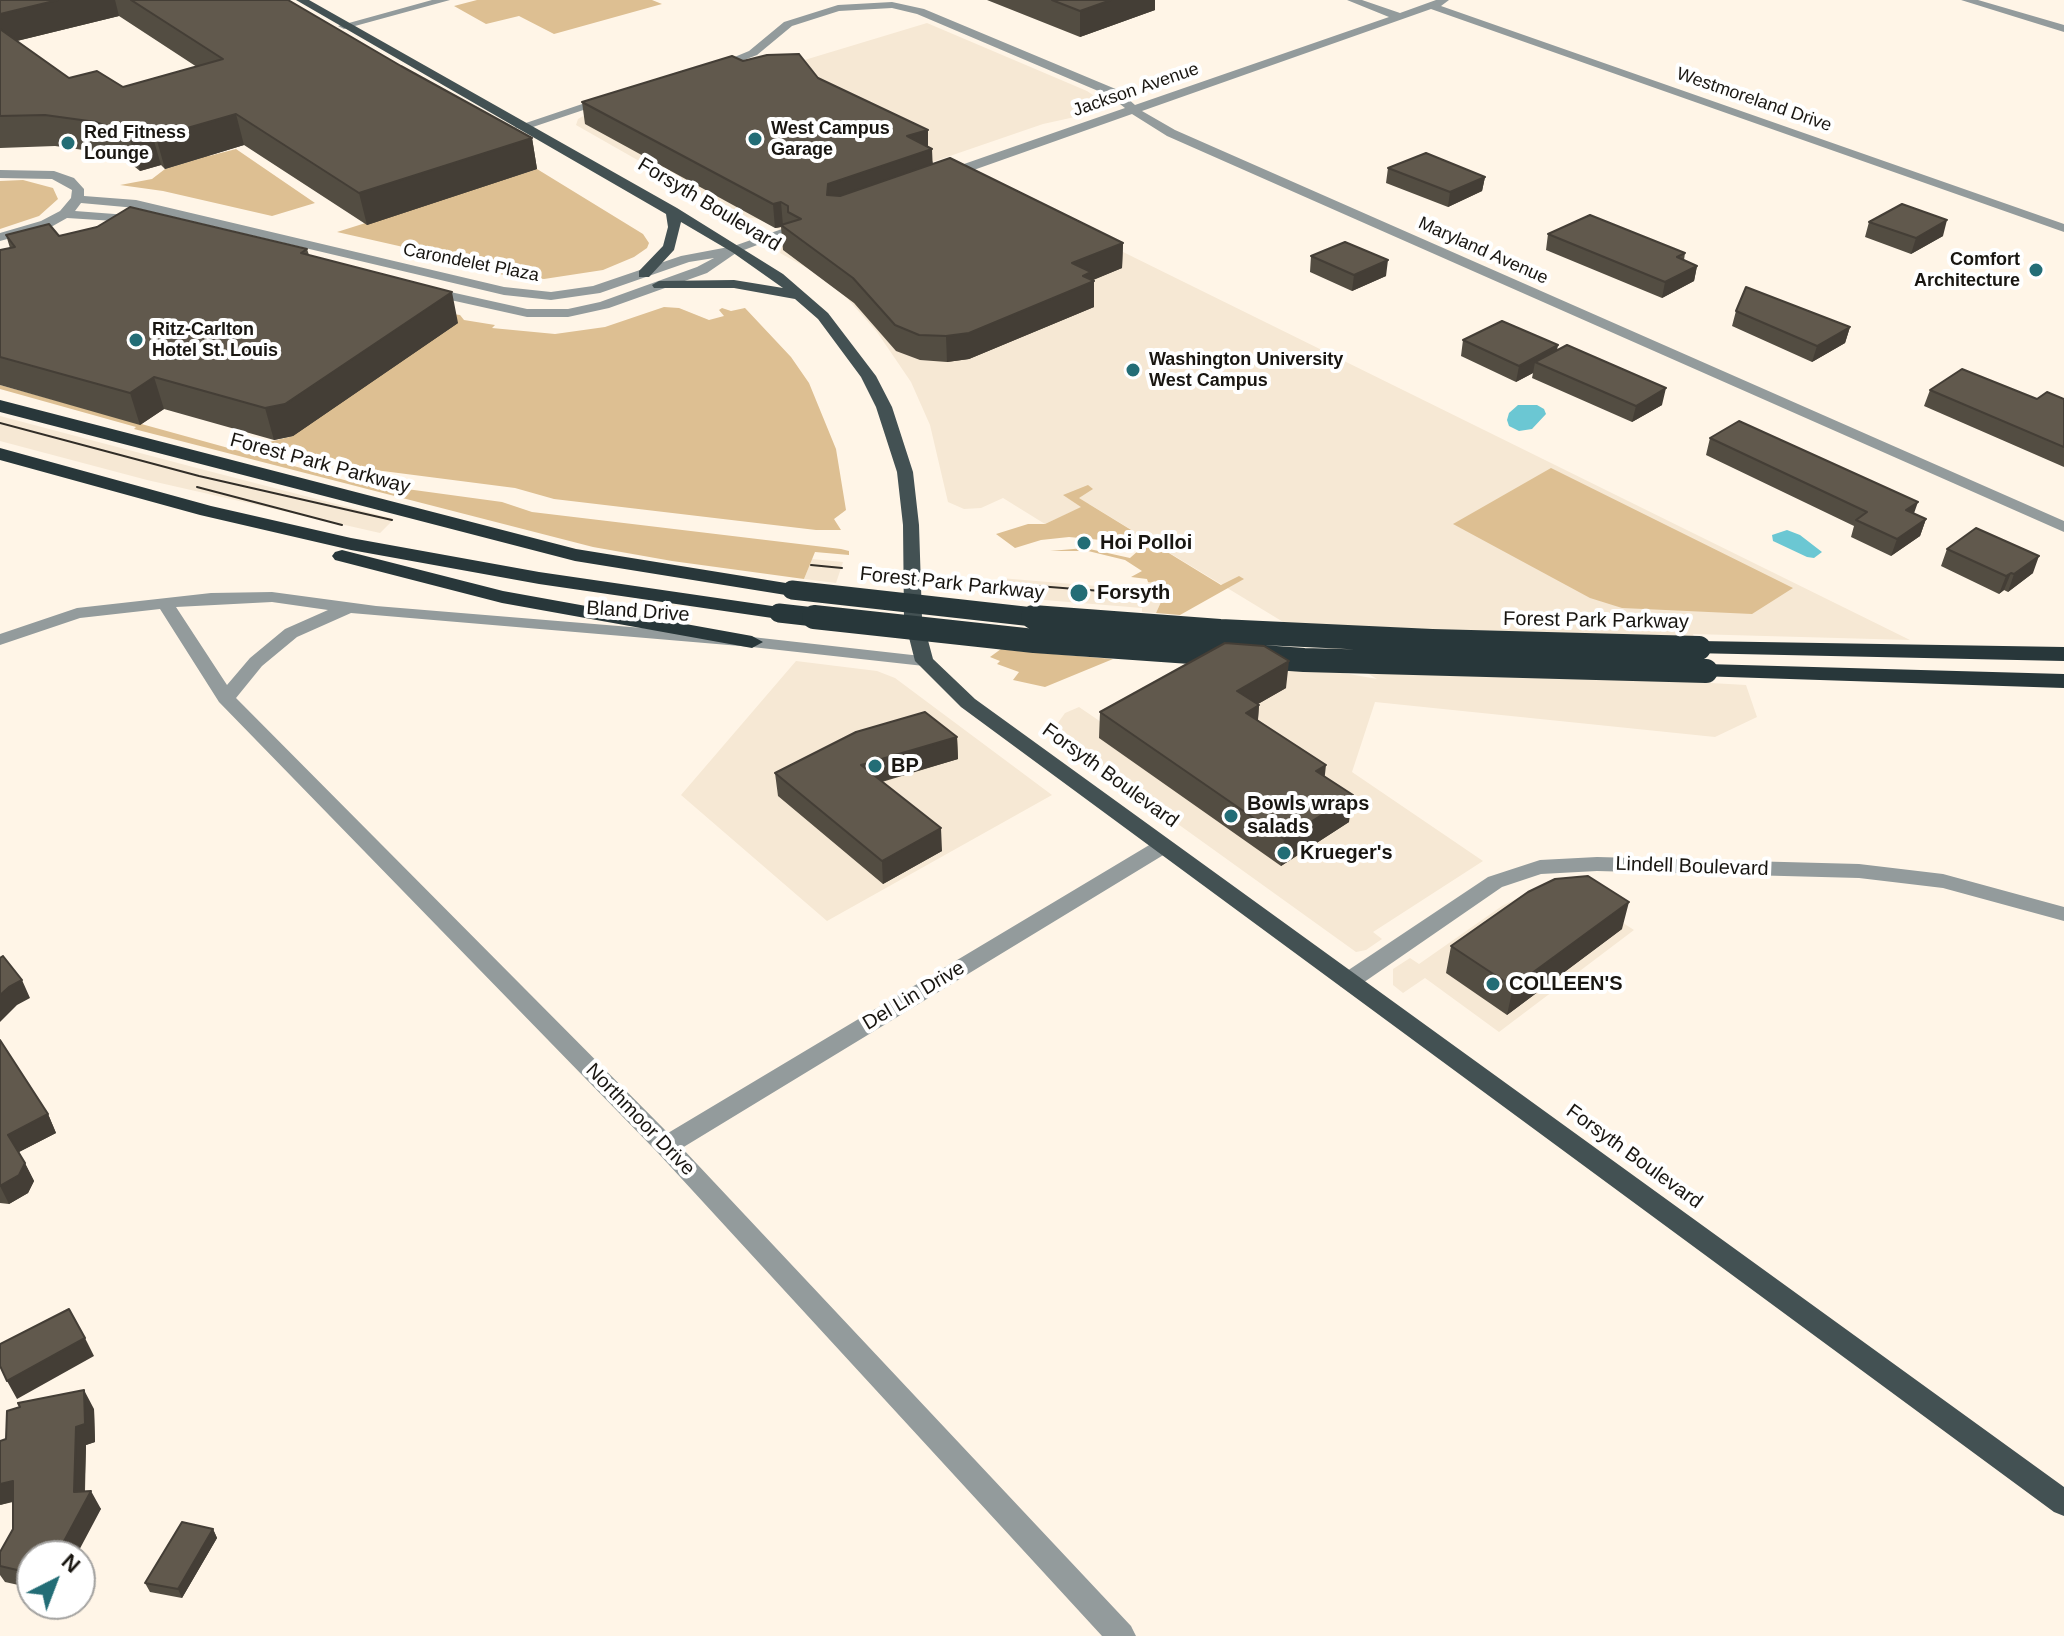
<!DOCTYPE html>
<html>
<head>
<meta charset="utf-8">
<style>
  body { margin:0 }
  #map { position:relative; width:2064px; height:1636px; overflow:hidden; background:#fff5e7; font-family:Helvetica,sans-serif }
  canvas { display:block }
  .north { position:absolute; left:16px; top:1540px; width:80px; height:80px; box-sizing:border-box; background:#fff; border:2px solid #a3a2a0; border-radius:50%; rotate:42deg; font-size:22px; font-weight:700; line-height:32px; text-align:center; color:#191611 }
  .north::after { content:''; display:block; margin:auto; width:28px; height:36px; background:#236d76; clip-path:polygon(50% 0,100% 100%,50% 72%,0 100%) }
</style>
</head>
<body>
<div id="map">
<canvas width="2064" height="1636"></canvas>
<div class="north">N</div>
</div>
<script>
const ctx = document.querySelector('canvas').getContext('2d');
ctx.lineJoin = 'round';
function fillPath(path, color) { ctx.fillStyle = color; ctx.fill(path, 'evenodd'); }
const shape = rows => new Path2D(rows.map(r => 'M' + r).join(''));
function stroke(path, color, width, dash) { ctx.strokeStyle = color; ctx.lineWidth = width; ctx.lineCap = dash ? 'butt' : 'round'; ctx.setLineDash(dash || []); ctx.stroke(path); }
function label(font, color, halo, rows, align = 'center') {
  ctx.font = font + ' Helvetica,sans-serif'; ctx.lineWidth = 8; ctx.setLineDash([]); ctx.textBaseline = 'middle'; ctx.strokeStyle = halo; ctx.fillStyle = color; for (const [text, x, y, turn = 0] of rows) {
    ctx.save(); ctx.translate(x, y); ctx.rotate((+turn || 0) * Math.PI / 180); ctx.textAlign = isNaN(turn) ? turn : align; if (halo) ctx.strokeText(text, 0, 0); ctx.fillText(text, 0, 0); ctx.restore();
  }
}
fillPath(shape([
  [927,23,1087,91,1108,105,1084,115,1043,124,816,202,973,178,1910,640,1693,634,1711,683,1746,685,1757,717,1715,737,1375,702,1352,772,1483,861,1373,932,1382,939,1366,950,1356,952,1061,740,1055,727,1065,713,1079,707,1104,724,1231,653,1377,679,1089,504,1045,524,1003,498,981,508,964,509,948,502,930,425,911,382,877,332,846,297,816,273,780,253,782,246,796,239,759,219,734,215,576,125,578,119,585,115,788,65],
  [0,416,193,467,394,519,380,533,147,480,0,441],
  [812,559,843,562,836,583,804,579],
  [1000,578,1146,590,1148,582,1158,583,1161,602,1156,613,1142,612,1142,608,995,596],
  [796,661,877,671,895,678,1052,795,827,921,681,795],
  [1564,885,1634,930,1499,1032,1425,978,1403,993,1393,985,1393,969,1410,958,1419,964,1502,906,1524,895]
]), '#f6e8d4');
fillPath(shape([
  [477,0,652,0,662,4,554,34,519,16,486,24,454,6],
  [236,149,315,203,272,216,163,191,120,185,152,179,165,169,201,158,202,152,209,156],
  [537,169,643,234,649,243,647,248,634,257,603,270,544,279,504,275,440,261,421,251,337,232],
  [23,180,53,188,58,199,39,216,0,229,0,181],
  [664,307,679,308,709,320,724,316,719,310,722,308,731,311,745,308,791,357,809,383,836,449,846,510,834,519,841,530,816,530,554,499,515,488,375,470,269,442,293,436,409,308,460,315,464,320,495,325,492,328,555,334,605,327],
  [0,385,348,481,502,502,532,512,841,549,849,551,849,555,815,552,804,579,672,561,593,547,134,429,136,427,0,389],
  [1551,468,1793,588,1752,614,1622,608,1590,598,1453,524],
  [1088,485,1093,489,1079,498,1221,585,1239,576,1244,579,1180,615,1156,613,1161,602,1159,584,1148,582,1147,579,1131,577,1142,571,1125,560,1088,551,1050,551,1085,548,1130,558,1139,550,1112,541,1069,537,1041,540,1015,548,996,534,1028,524,1045,524,1081,507,1063,495],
  [1001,649,1018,651,1113,659,1045,687,1013,680,1019,672,997,664,1000,661,990,657]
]), '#ddbf92');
fillPath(shape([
  [1518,405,1537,405,1544,409,1546,414,1532,429,1519,431,1509,426,1507,420,1509,413],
  [1787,530,1800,535,1822,552,1814,558,1807,557,1773,541,1772,535]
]), '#6bc7d3');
fillPath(shape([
  [432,0,450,0,344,29,338,26,432,0],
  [1347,0,1362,0,1400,13,1436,0,1449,0,1441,6,2064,224,2064,232,1431,9,1142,111,1175,130,2064,521,2064,532,1167,136,1132,114,951,178,941,178,941,172,1125,108,1110,96,917,14,892,8,839,11,792,26,757,55,718,70,708,68,749,51,784,22,838,5,892,2,924,9,1118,90,1135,105,1389,17,1347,0],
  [1961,0,1978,0,2064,25,2064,32,1961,0],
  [603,97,613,100,524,130,514,127,603,97],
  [0,170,54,171,74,178,84,189,84,196,136,200,504,287,551,292,593,286,681,256,734,246,782,229,789,233,736,253,707,273,609,308,568,317,527,317,428,295,421,291,428,287,527,309,568,309,600,302,697,267,714,258,689,262,600,293,551,300,504,295,136,208,81,203,75,211,141,216,148,220,146,223,67,218,51,227,0,241,0,233,41,221,60,211,71,198,72,190,52,179,0,178,0,170],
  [272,592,376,606,752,637,930,657,933,661,924,666,752,647,351,613,297,637,262,666,236,698,668,1133,1156,841,1170,841,1173,846,1170,851,682,1148,1131,1626,1136,1636,1102,1636,658,1153,219,702,160,609,80,618,0,645,0,634,77,608,211,593,272,592],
  [272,602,328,610,285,629,250,658,227,685,176,607,272,602],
  [1597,857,1859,864,1943,874,2064,907,2064,921,1943,888,1859,878,1597,871,1541,874,1502,887,1357,987,1341,987,1338,981,1341,975,1488,877,1540,860,1597,857]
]), '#939b9c');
fillPath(shape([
  [296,0,309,0,677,208,783,274,828,313,876,376,892,407,913,472,919,525,922,618,933,659,975,699,2064,1487,2064,1516,2054,1512,961,707,915,661,904,618,903,525,897,472,876,407,861,377,818,319,795,299,734,288,654,288,652,285,659,281,734,280,783,288,732,252,681,222,674,250,649,277,639,277,639,271,663,246,668,227,666,214,296,0]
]), '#435153');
fillPath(shape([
  [0,400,576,549,792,584,802,590,792,596,575,561,0,412,0,400],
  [0,448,211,506,351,538,539,572,779,607,790,613,779,619,539,584,351,550,200,515,0,460,0,448],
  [342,550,503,591,752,636,763,642,752,648,502,603,335,560,332,556,335,552,342,550],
  [1699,641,2064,647,2064,661,1691,653,1688,648,1691,643,1699,641],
  [1706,664,2064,674,2064,688,1698,676,1695,671,1706,664]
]), '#28373a');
stroke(shape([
  [0,423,199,476,392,520],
  [197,487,342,525],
  [811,565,842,568],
  [999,583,1165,596]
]), '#312d27', 2);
stroke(shape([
  [792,590,1051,619],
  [779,613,832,619]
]), '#28373a', 19);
stroke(shape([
  [814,617,1034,641,1304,660,1706,671],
  [1033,617,1220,631,1432,641,1699,648]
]), '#28373a', 24);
fillPath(shape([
  [0,0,288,0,401,66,532,138,537,169,367,225,244,145,165,169,161,165,140,171,130,163,105,153,55,146,0,148],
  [119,16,197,67,123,87,69,78,17,41],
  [987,0,1155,0,1155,10,1080,37],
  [743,61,818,78,928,130,928,147,933,164,1123,243,1122,268,1092,280,1094,307,969,359,947,362,920,360,896,351,854,303,783,250,781,227,775,228,585,124,582,102],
  [1388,168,1485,177,1482,191,1448,207,1386,183],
  [1869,222,1943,236,1911,254,1865,237],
  [1548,234,1685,253,1684,260,1697,266,1694,281,1662,298,1546,250],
  [6,235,307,249,309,255,458,323,293,436,274,440,164,409,140,425,0,385,0,250,10,248],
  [1311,256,1386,276,1352,291,1310,272],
  [1736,311,1850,327,1845,343,1812,362,1732,326],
  [1463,340,1558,350,1662,405,1632,422,1532,378,1533,373,1516,382,1461,356],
  [1930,390,2037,399,2064,399,2064,467,1924,406],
  [1710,438,1926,519,1920,536,1891,556,1851,537,1854,526,1706,455],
  [1947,549,2033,573,2008,592,2004,590,1999,594,1941,566],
  [1286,688,1258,704,1259,705,1258,720,1325,777,1349,822,1281,866,1099,738,1100,712],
  [957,737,958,759,882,782,942,851,883,884,778,796,775,773],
  [1622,929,1507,1015,1446,973,1451,946],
  [0,1040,48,1114,56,1133,19,1152,34,1181,28,1193,9,1204,0,1203],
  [94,1409,95,1442,86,1445,85,1491,101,1509,32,1556,32,1588,5,1582,0,1575,0,1552,13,1529,13,1502,0,1505],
  [213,1529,217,1538,182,1598,150,1592,145,1583]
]), '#534d42');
fillPath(shape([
  [58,0,115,0,119,16,0,45,0,14],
  [1111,0,1155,0,1155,10,1080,37,1080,11],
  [236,114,244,145,165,169,156,137],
  [928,130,928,150,932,149,933,172,830,208,827,195,828,184,907,136],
  [152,134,161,165,140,171,130,139],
  [532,138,537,169,367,225,359,193],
  [1485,177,1482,191,1448,207,1450,192],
  [781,202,783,226,781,225,781,227,775,228,773,204],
  [1947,220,1943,236,1911,254,1916,238],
  [1123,243,1122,268,1091,281,1094,281,1094,307,969,359,947,362,946,336,1072,263],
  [1388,260,1386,276,1352,291,1354,275],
  [1697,266,1694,281,1662,298,1665,282],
  [452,292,458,323,293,436,274,440,265,408],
  [1850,327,1845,343,1812,362,1817,346],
  [1558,345,1555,362,1535,362,1533,373,1516,382,1519,366],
  [154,377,164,409,140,425,130,393],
  [1666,388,1662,405,1632,422,1636,406],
  [1918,502,1912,519,1906,510],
  [1926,519,1920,536,1891,556,1897,539],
  [2039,556,2033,573,2008,592,2014,574],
  [2011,573,2004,590,1999,594,2006,576],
  [1289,661,1286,688,1235,717,1237,691],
  [1259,705,1257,731,1246,713],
  [957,737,958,759,862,787,861,765],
  [1326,765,1323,792,1316,771],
  [1353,795,1349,822,1281,866,1284,839],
  [941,828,942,851,883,884,882,861],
  [1629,902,1622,929,1507,1015,1513,987],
  [22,980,30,998,17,1005,0,1022,0,995,9,987],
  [48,1114,56,1133,17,1153,8,1135],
  [25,1163,34,1181,28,1193,9,1204,0,1186],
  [85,1338,94,1356,17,1399,7,1381],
  [84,1390,94,1409,95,1442,86,1445,84,1504,91,1491,101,1509,76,1556,56,1556,74,1492,76,1427],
  [13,1481,24,1498,0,1505,0,1484],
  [213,1529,217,1538,182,1598,178,1589]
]), '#443e36');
const building = shape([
  [0,0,58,0,0,14,0,0],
  [131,0,288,0,401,66,532,138,359,193,236,114,156,137,152,134,130,139,121,132,96,122,45,115,0,116,0,29,69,78,97,71,123,87,223,59,131,0],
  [1052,0,1111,0,1080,11,1052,0],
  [799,54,818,78,928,130,907,136,932,149,828,184,827,195,840,196,950,158,1123,243,1072,263,1091,272,1083,276,1094,281,969,333,946,336,919,335,895,325,853,278,781,225,801,219,788,212,788,206,781,202,773,204,582,102,732,56,743,61,767,55,799,54],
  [1426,153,1485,177,1450,192,1388,168,1426,153],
  [1902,204,1947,220,1916,238,1869,222,1902,204],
  [130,207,307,249,301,253,452,292,285,404,265,408,154,377,130,393,0,357,0,250,15,247,6,235,49,224,59,236,97,227,130,207],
  [1590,215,1685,253,1677,257,1697,266,1665,282,1548,234,1590,215],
  [1345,242,1388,260,1354,275,1311,256,1345,242],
  [1746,287,1850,327,1817,346,1736,311,1746,287],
  [1502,321,1558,345,1519,366,1463,340,1502,321],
  [1567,345,1666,388,1636,406,1535,362,1567,345],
  [1962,369,2037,399,2047,392,2064,399,2064,447,1930,390,1962,369],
  [1739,421,1918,502,1906,510,1926,519,1897,539,1856,520,1867,512,1710,438,1739,421],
  [1976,528,2039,556,2014,574,2011,573,2006,576,1947,549,1976,528],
  [1225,643,1264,646,1289,661,1237,691,1259,705,1246,713,1326,765,1316,771,1353,795,1284,839,1100,712,1225,643],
  [925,712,957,737,861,765,941,828,882,861,775,773,856,732,925,712],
  [1588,876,1629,902,1513,987,1451,946,1528,892,1555,879,1588,876],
  [3,956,22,980,9,987,0,995,0,958,3,956],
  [0,1040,48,1114,8,1135,25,1163,19,1175,0,1186,0,1040],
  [69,1309,85,1338,7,1381,0,1366,0,1344,69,1309],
  [84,1390,85,1424,76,1427,74,1492,91,1491,56,1556,32,1556,32,1572,30,1573,0,1566,0,1552,13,1529,13,1481,0,1484,0,1441,6,1439,7,1411,20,1407,18,1403,84,1390],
  [182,1522,213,1529,178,1589,145,1583,182,1522]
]);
fillPath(building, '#61594d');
stroke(building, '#443e36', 2);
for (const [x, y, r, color] of [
  [755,139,8,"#236d76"],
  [68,143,8,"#236d76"],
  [2036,270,8,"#236d76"],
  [136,340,8,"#236d76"],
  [1133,370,8,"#236d76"],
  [1084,543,8,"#236d76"],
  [1079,593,10,"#236d76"],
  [875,766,8,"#236d76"],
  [1231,816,8,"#236d76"],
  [1284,853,8,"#236d76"],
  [1493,984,8,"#236d76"]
]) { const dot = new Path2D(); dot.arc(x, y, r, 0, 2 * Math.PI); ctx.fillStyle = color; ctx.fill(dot); stroke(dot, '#fff', 3); }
label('18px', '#191611', '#fff', [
  ["Jackson Avenue",1136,90,-19],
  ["Westmoreland Drive",1754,100,19],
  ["Maryland Avenue",1483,251,24],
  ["Carondelet Plaza",471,263,11]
]);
label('bold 18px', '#191611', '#fff', [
  ["West Campus",771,129],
  ["Garage",771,150],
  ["Red Fitness",84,133],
  ["Lounge",84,154],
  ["Comfort",2020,260,"right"],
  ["Architecture",2020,281,"right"],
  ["Ritz-Carlton",152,330],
  ["Hotel St. Louis",152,351],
  ["Washington University",1149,360],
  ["West Campus",1149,381]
], 'left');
label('20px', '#191611', '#fff', [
  ["Forsyth Boulevard",709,205,31],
  ["Forest Park Parkway",320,464,15],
  ["Forest Park Parkway",952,584,6],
  ["Bland Drive",638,612,4],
  ["Forest Park Parkway",1596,621,1],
  ["Forsyth Boulevard",1110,776,36],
  ["Lindell Boulevard",1692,867,2],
  ["Del Lin Drive",914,996,-31],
  ["Northmoor Drive",640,1120,46],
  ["Forsyth Boulevard",1634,1157,36]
]);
label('bold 20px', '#191611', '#fff', [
  ["Hoi Polloi",1100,543],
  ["Forsyth",1097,593],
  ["BP",891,766],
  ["Bowls wraps",1247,804],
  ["salads",1247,827],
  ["Krueger's",1300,853],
  ["COLLEEN'S",1509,984]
], 'left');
</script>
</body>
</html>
